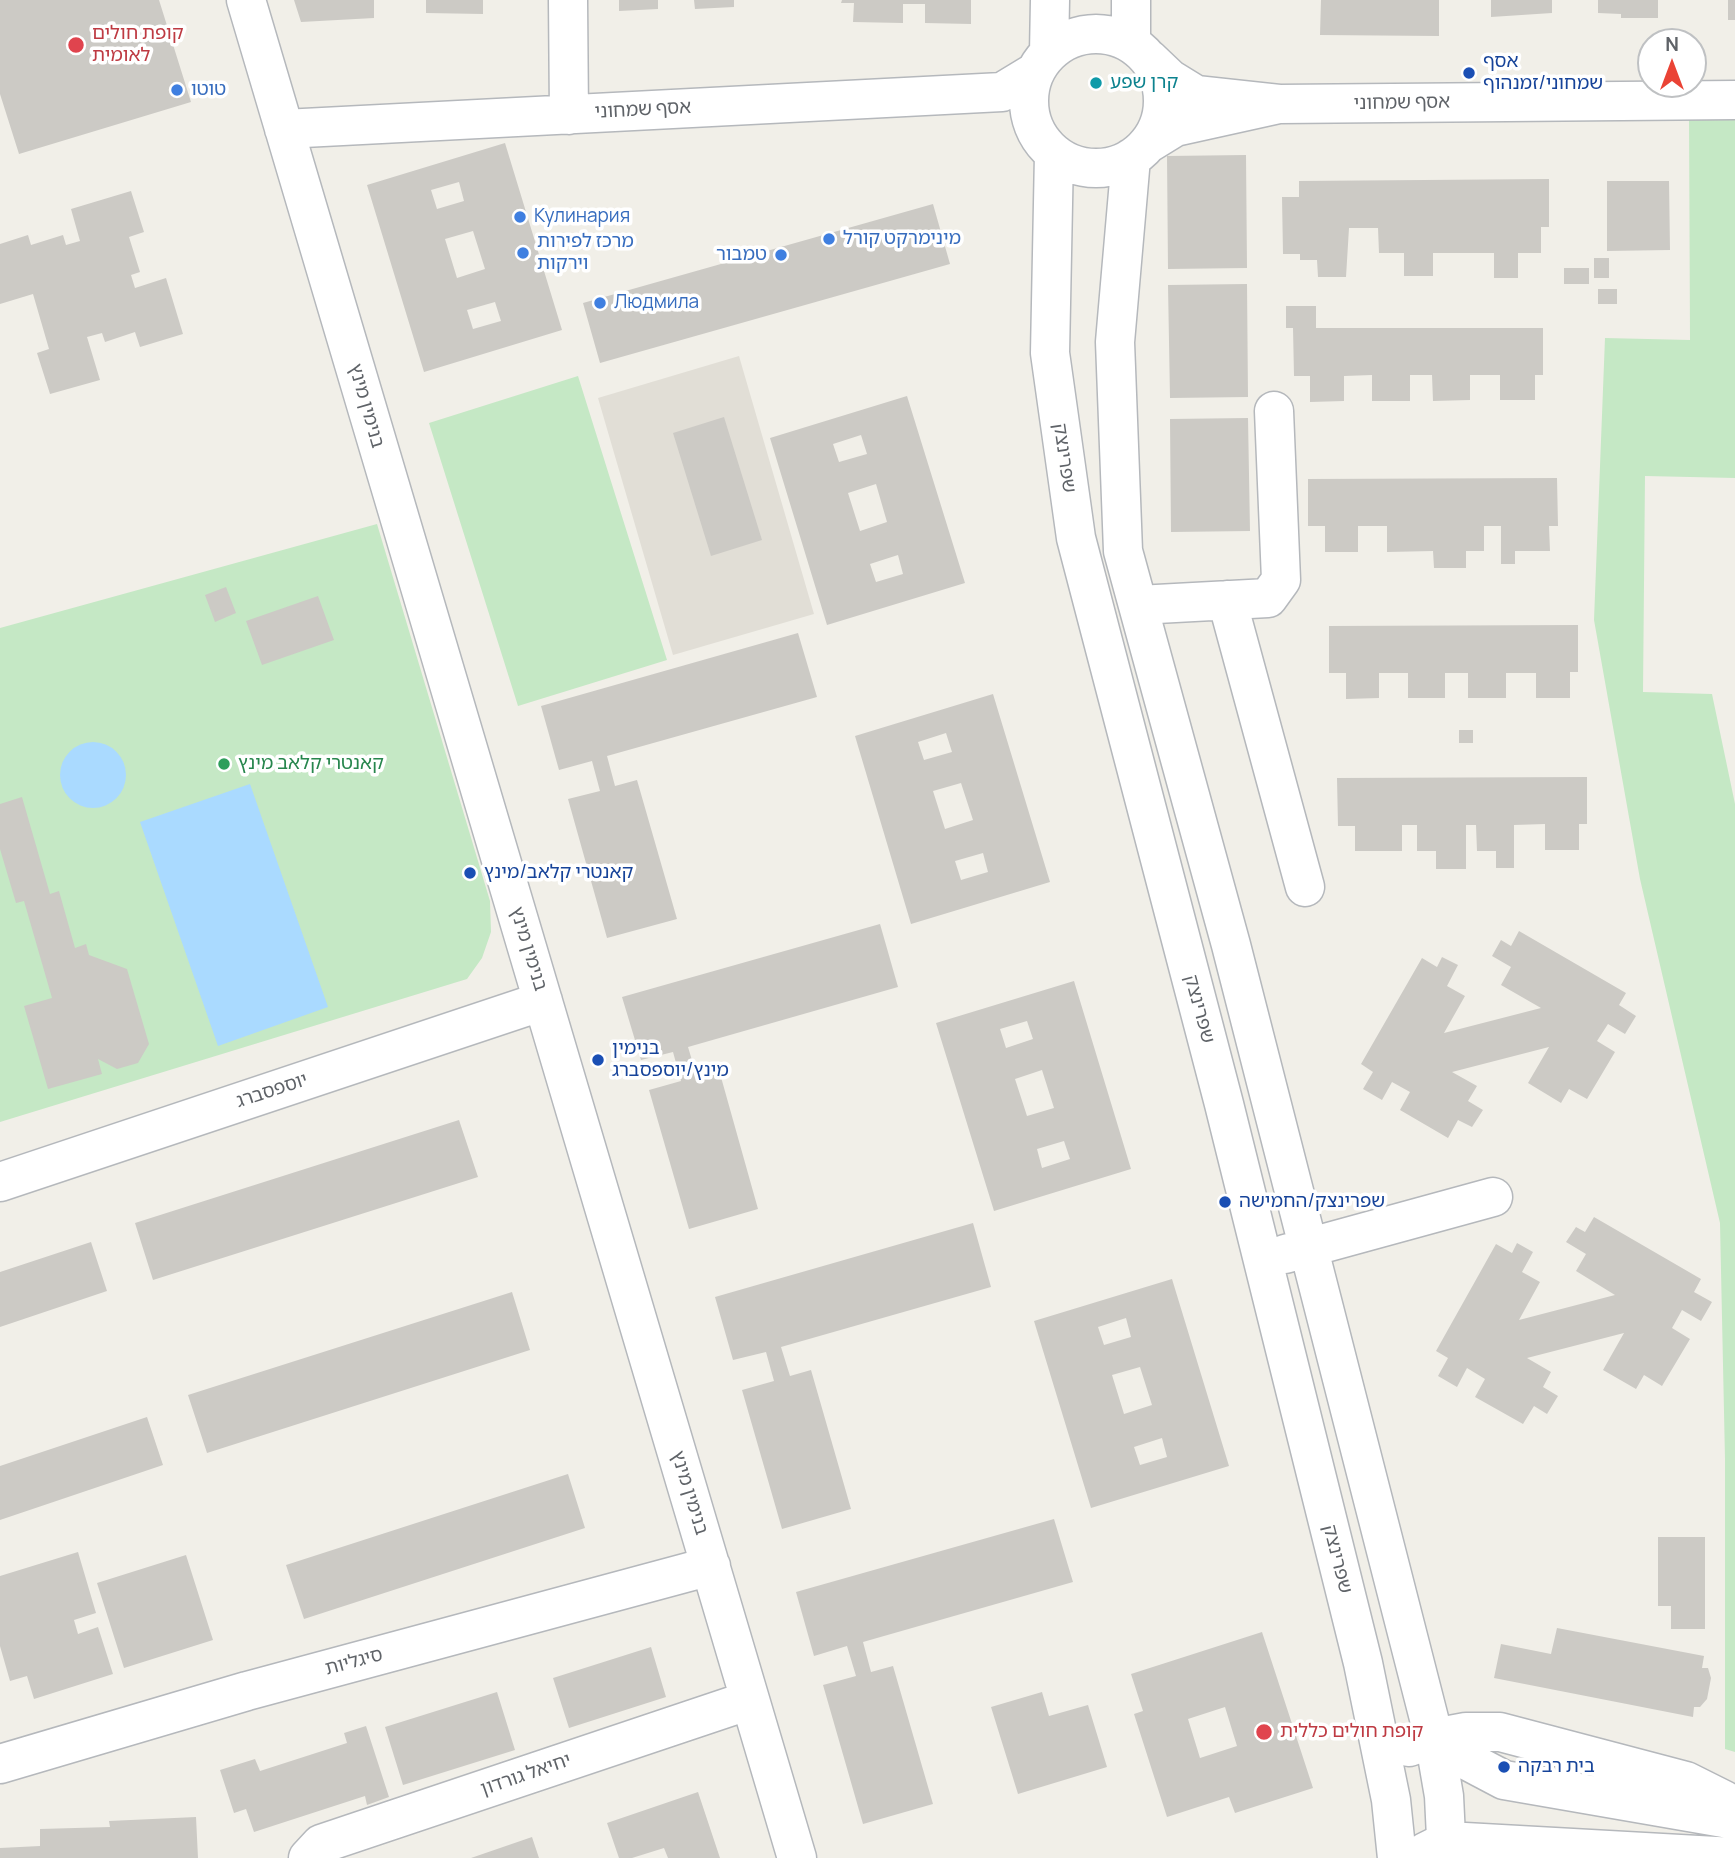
<!DOCTYPE html>
<html>
<head>
<meta charset="utf-8">
<style>
  body { margin:0 }
  #map { position:relative; width:1735px; height:1858px; overflow:hidden; background:#f1efe8; font-family:Manrope,sans-serif }
  canvas { display:block }
  .north { position:absolute; left:1637px; top:28px; width:70px; height:70px; box-sizing:border-box; background:#fff; border:2px solid #bfc1c3; border-radius:50%; rotate:0deg; font-size:19px; font-weight:700; line-height:28px; text-align:center; color:#5f6368 }
  .north::after { content:''; display:block; margin:auto; width:24px; height:32px; background:#ea4335; clip-path:polygon(50% 0,100% 100%,50% 72%,0 100%) }
</style>
</head>
<body>
<div id="map">
<canvas width="1735" height="1858"></canvas>
<div class="north">N</div>
</div>
<script>
const ctx = document.querySelector('canvas').getContext('2d');
ctx.lineJoin = 'round';
function fillPath(path, color) { ctx.fillStyle = color; ctx.fill(path, 'evenodd'); }
const shape = rows => new Path2D(rows.map(r => 'M' + r).join(''));
function stroke(path, color, width, dash) { ctx.strokeStyle = color; ctx.lineWidth = width; ctx.lineCap = dash ? 'butt' : 'round'; ctx.setLineDash(dash || []); ctx.stroke(path); }
function label(font, color, halo, rows, align = 'center') {
  ctx.font = font + ' Manrope,"Noto Sans Hebrew",sans-serif'; ctx.lineWidth = 7; ctx.setLineDash([]); ctx.textBaseline = 'middle'; ctx.strokeStyle = halo; ctx.fillStyle = color; for (const [text, x, y, turn = 0] of rows) {
    ctx.save(); ctx.translate(x, y); ctx.rotate((+turn || 0) * Math.PI / 180); ctx.textAlign = isNaN(turn) ? turn : align; if (halo) ctx.strokeText(text, 0, 0); ctx.fillText(text, 0, 0); ctx.restore();
  }
}
fillPath(shape([
  [739,356,814,614,673,655,598,398]
]), '#e1ded6');
fillPath(shape([
  [1689,115,1735,116,1735,478,1645,476,1643,692,1712,694,1735,804,1735,1752,1725,1749,1725,1459,1720,1223,1640,879,1594,620,1605,338,1690,340],
  [578,376,667,660,518,706,429,423],
  [377,524,490,901,491,932,482,958,467,979,0,1122,0,628]
]), '#c5e8c5');
fillPath(shape([
  '60 775a33 33 0 1 1 66 0a33 33 0 1 1-66 0Z',
  [250,784,328,1007,218,1046,140,822]
]), '#aadaff');
fillPath(shape([
  [0,0,159,0,191,102,19,154,0,94],
  [294,0,374,0,374,18,301,22],
  [426,0,483,0,483,14,426,13],
  [619,0,658,0,658,9,619,11],
  [694,0,734,0,734,7,695,9],
  [842,0,971,0,971,24,925,23,925,4,903,4,903,23,853,22,854,3,841,3],
  [1321,0,1439,0,1439,36,1320,35],
  [1491,0,1552,0,1552,13,1491,17],
  [1598,0,1658,0,1658,18,1621,18,1621,14,1598,13],
  [1728,0,1735,0,1735,20,1728,20],
  [505,143,562,330,424,372,367,185],
  [459,182,464,201,437,209,431,190],
  [473,231,485,269,457,278,445,239],
  [495,302,501,321,473,329,467,310],
  [1246,155,1247,268,1168,269,1167,156],
  [1549,179,1549,227,1541,227,1541,253,1518,253,1518,278,1494,278,1494,253,1433,253,1433,276,1404,276,1404,253,1379,253,1378,228,1349,228,1346,277,1318,277,1317,260,1300,260,1300,254,1283,254,1282,197,1299,197,1299,181],
  [1607,181,1669,181,1670,250,1607,251],
  [131,191,144,232,129,237,140,272,131,275,135,288,166,278,183,334,140,347,135,332,105,342,102,333,87,337,100,380,50,394,37,353,49,349,33,294,0,304,0,244,28,235,31,245,63,235,66,245,80,241,71,209],
  [933,204,950,264,600,363,583,303],
  [1594,258,1609,258,1609,278,1594,278],
  [1564,268,1589,268,1589,284,1564,284],
  [1247,284,1248,397,1170,398,1168,285],
  [1598,289,1617,289,1617,304,1598,304],
  [1286,306,1316,306,1316,328,1543,328,1543,375,1535,375,1535,400,1500,400,1500,375,1470,375,1470,400,1433,401,1432,375,1410,375,1410,401,1372,401,1372,375,1344,376,1344,401,1310,402,1310,376,1294,376,1293,328,1286,328],
  [907,396,965,583,827,625,770,438],
  [861,435,867,454,839,462,833,444],
  [876,484,887,522,860,531,848,493],
  [898,555,903,574,876,582,870,564],
  [724,417,762,540,711,556,673,433],
  [1248,418,1250,531,1171,532,1170,419],
  [1557,478,1558,526,1549,526,1550,551,1515,551,1515,564,1501,564,1501,526,1484,526,1484,551,1466,551,1466,568,1434,568,1433,551,1387,552,1387,526,1358,526,1358,552,1325,552,1325,526,1308,526,1308,479],
  [226,587,236,613,215,622,205,595],
  [318,596,334,640,262,665,246,621],
  [1578,625,1578,672,1570,672,1570,698,1536,698,1536,673,1506,673,1506,698,1468,698,1468,673,1445,673,1445,698,1408,698,1408,673,1379,673,1379,698,1346,699,1346,673,1329,673,1329,626],
  [798,633,817,697,607,756,615,786,637,780,677,919,607,938,568,799,600,791,592,761,559,770,541,706],
  [993,694,1050,882,911,924,855,736],
  [946,733,952,752,924,760,918,742],
  [961,783,973,820,945,829,933,791],
  [983,853,988,872,961,880,955,861],
  [1459,730,1473,730,1473,743,1459,743],
  [1587,777,1587,824,1579,824,1579,850,1545,850,1545,824,1514,825,1514,868,1496,868,1496,851,1477,851,1476,825,1466,825,1466,869,1436,869,1436,851,1417,851,1417,825,1402,825,1402,851,1355,851,1355,826,1338,826,1337,778],
  [22,797,50,894,59,891,75,948,86,944,89,955,127,969,149,1044,138,1063,117,1069,98,1059,102,1074,48,1089,24,1006,52,998,24,901,16,903,0,849,0,804],
  [880,924,898,987,688,1047,697,1077,719,1070,758,1209,689,1229,649,1090,681,1081,673,1052,641,1060,622,997],
  [1519,931,1626,993,1619,1005,1636,1016,1625,1034,1608,1024,1597,1041,1615,1052,1587,1099,1569,1089,1561,1103,1528,1083,1549,1047,1452,1072,1477,1086,1468,1101,1483,1110,1472,1127,1458,1120,1448,1138,1400,1110,1410,1092,1392,1082,1382,1100,1363,1089,1373,1072,1361,1064,1422,958,1437,967,1442,957,1458,965,1447,986,1465,996,1444,1033,1541,1008,1501,985,1511,967,1492,956,1501,940,1511,946],
  [1074,981,1131,1169,994,1211,936,1023],
  [1027,1021,1033,1039,1006,1048,1000,1029],
  [1042,1070,1054,1108,1027,1116,1015,1079],
  [1064,1141,1070,1159,1042,1168,1037,1149],
  [459,1120,478,1177,153,1280,135,1223],
  [1594,1217,1701,1279,1694,1292,1712,1302,1701,1321,1682,1310,1672,1328,1690,1339,1662,1386,1644,1375,1636,1389,1603,1370,1624,1333,1527,1358,1551,1372,1543,1387,1558,1396,1547,1414,1534,1406,1523,1424,1475,1397,1485,1379,1467,1368,1457,1387,1438,1376,1448,1358,1436,1351,1496,1244,1512,1253,1517,1243,1533,1252,1522,1272,1540,1282,1519,1320,1615,1295,1576,1271,1586,1254,1566,1242,1576,1227,1585,1232],
  [973,1223,991,1287,781,1347,790,1376,811,1370,851,1509,782,1529,742,1390,774,1381,766,1352,733,1360,715,1297],
  [91,1242,107,1291,0,1327,0,1272],
  [1172,1279,1229,1466,1091,1508,1034,1321],
  [1126,1318,1131,1337,1104,1345,1098,1327],
  [1140,1367,1152,1405,1124,1414,1112,1375],
  [1162,1438,1167,1457,1140,1465,1134,1447],
  [512,1292,530,1350,207,1453,188,1395],
  [147,1417,163,1465,0,1520,0,1466],
  [568,1474,585,1528,304,1619,286,1565],
  [1054,1519,1073,1582,863,1642,871,1672,893,1666,933,1804,863,1824,823,1685,856,1676,847,1646,814,1656,796,1592],
  [1658,1537,1705,1537,1705,1629,1671,1629,1671,1606,1658,1606],
  [78,1552,96,1613,74,1620,78,1634,98,1627,113,1674,34,1699,27,1676,10,1681,0,1646,0,1576],
  [186,1555,213,1640,124,1668,97,1583],
  [1557,1628,1704,1656,1702,1668,1708,1668,1711,1678,1707,1699,1700,1707,1694,1707,1693,1717,1494,1678,1501,1644,1551,1654],
  [1262,1632,1313,1788,1235,1813,1229,1797,1167,1817,1134,1714,1143,1711,1131,1674],
  [1225,1707,1237,1746,1200,1758,1188,1719],
  [651,1647,666,1697,569,1728,553,1678],
  [497,1692,515,1750,403,1785,385,1727],
  [1042,1692,1049,1716,1088,1705,1107,1767,1018,1794,991,1707],
  [366,1726,389,1797,367,1805,365,1796,254,1832,246,1809,234,1813,220,1770,255,1759,260,1771,347,1743,344,1733],
  [698,1792,720,1858,668,1858,664,1848,632,1858,619,1858,607,1823],
  [196,1817,198,1858,0,1858,0,1848,40,1846,40,1829,110,1827,109,1821],
  [532,1837,539,1858,471,1858]
]), '#cccac5');
const minor = shape([
  [246,0,797,1858],
  [568,0,569,115],
  [1131,0,1131,43],
  '1029 101a67 67 0 1 1 134 0a67 67 0 1 1-134 0Z',
  [1049,53,1050,0],
  [1279,104,1735,100],
  [284,129,1002,92,1035,72],
  [1149,143,1175,127,1279,104,1196,95,1170,79,1149,59],
  [1054,154,1050,353,1076,538,1224,1104,1363,1663,1391,1800,1397,1858],
  [1131,158,1115,342,1123,551,1231,945,1434,1738,1444,1796,1447,1858],
  [1227,600,1305,887],
  [1138,605,1268,598,1281,580,1274,411],
  [0,1182,543,1001],
  [1285,1254,1493,1197],
  [1434,1738,1468,1761,1504,1780,1735,1820],
  [1409,1747,1434,1738,1466,1732,1500,1732,1686,1781,1724,1800,1735,1813],
  [0,1764,247,1691,711,1566],
  [1425,1852,1447,1841,1735,1857],
  [308,1858,321,1844,750,1700]
]);
stroke(minor, '#b5b8bc', 41);
stroke(minor, '#fff', 38);
for (const [x, y, r, color] of [
  [76,45,9,"#e0444e"],
  [1469,73,7,"#1a4fb4"],
  [1096,83,7,"#0f9aa8"],
  [177,90,7,"#3f7fe0"],
  [520,217,7,"#3f7fe0"],
  [829,239,7,"#3f7fe0"],
  [523,253,7,"#3f7fe0"],
  [781,255,7,"#3f7fe0"],
  [600,303,7,"#3f7fe0"],
  [224,764,7,"#2e9e5b"],
  [470,873,7,"#1a4fb4"],
  [598,1060,7,"#1a4fb4"],
  [1225,1202,7,"#1a4fb4"],
  [1264,1732,9,"#e0444e"],
  [1504,1767,7,"#1a4fb4"]
]) { const dot = new Path2D(); dot.arc(x, y, r, 0, 2 * Math.PI); ctx.fillStyle = color; ctx.fill(dot); stroke(dot, '#fff', 2.5); }
label('19px', '#be3a42', '#fff', [
  ["קופת חולים",92,34],
  ["לאומית",92,56],
  ["קופת חולים כללית",1280,1732]
], 'left');
label('19px', '#164399', '#fff', [
  ["אסף",1483,62],
  ["שמחוני/זמנהוף",1483,84],
  ["קאנטרי קלאב/מינץ",484,873],
  ["בנימין",612,1049],
  ["מינץ/יוספסברג",612,1071],
  ["שפרינצק/החמישה",1239,1202],
  ["בית רבקה",1518,1767]
], 'left');
label('19px', '#0d838f', '#fff', [
  ["קרן שפע",1110,83]
], 'left');
label('19px', '#366cbe', '#fff', [
  ["טוטו",191,90],
  ["Кулинария",534,217],
  ["מינימרקט קורל",843,239],
  ["מרכז לפירות",537,242],
  ["וירקות",537,264],
  ["טמבור",767,255,"right"],
  ["Людмила",614,303]
], 'left');
label('19px', '#5f6368', '#fff', [
  ["אסף שמחוני",1402,103,-1],
  ["אסף שמחוני",643,110,-3],
  ["בנימין מינץ",366,406,74],
  ["שפרינצק",1064,458,82],
  ["בנימין מינץ",528,949,73],
  ["שפרינצק",1199,1009,75],
  ["יוספסברג",272,1091,-18],
  ["בנימין מינץ",689,1493,73],
  ["שפרינצק",1337,1559,76],
  ["סיגליות",354,1662,-15],
  ["יחיאל גורדון",526,1775,-19]
]);
label('19px', '#27864d', '#fff', [
  ["קאנטרי קלאב מינץ",238,764]
], 'left');
</script>
</body>
</html>
